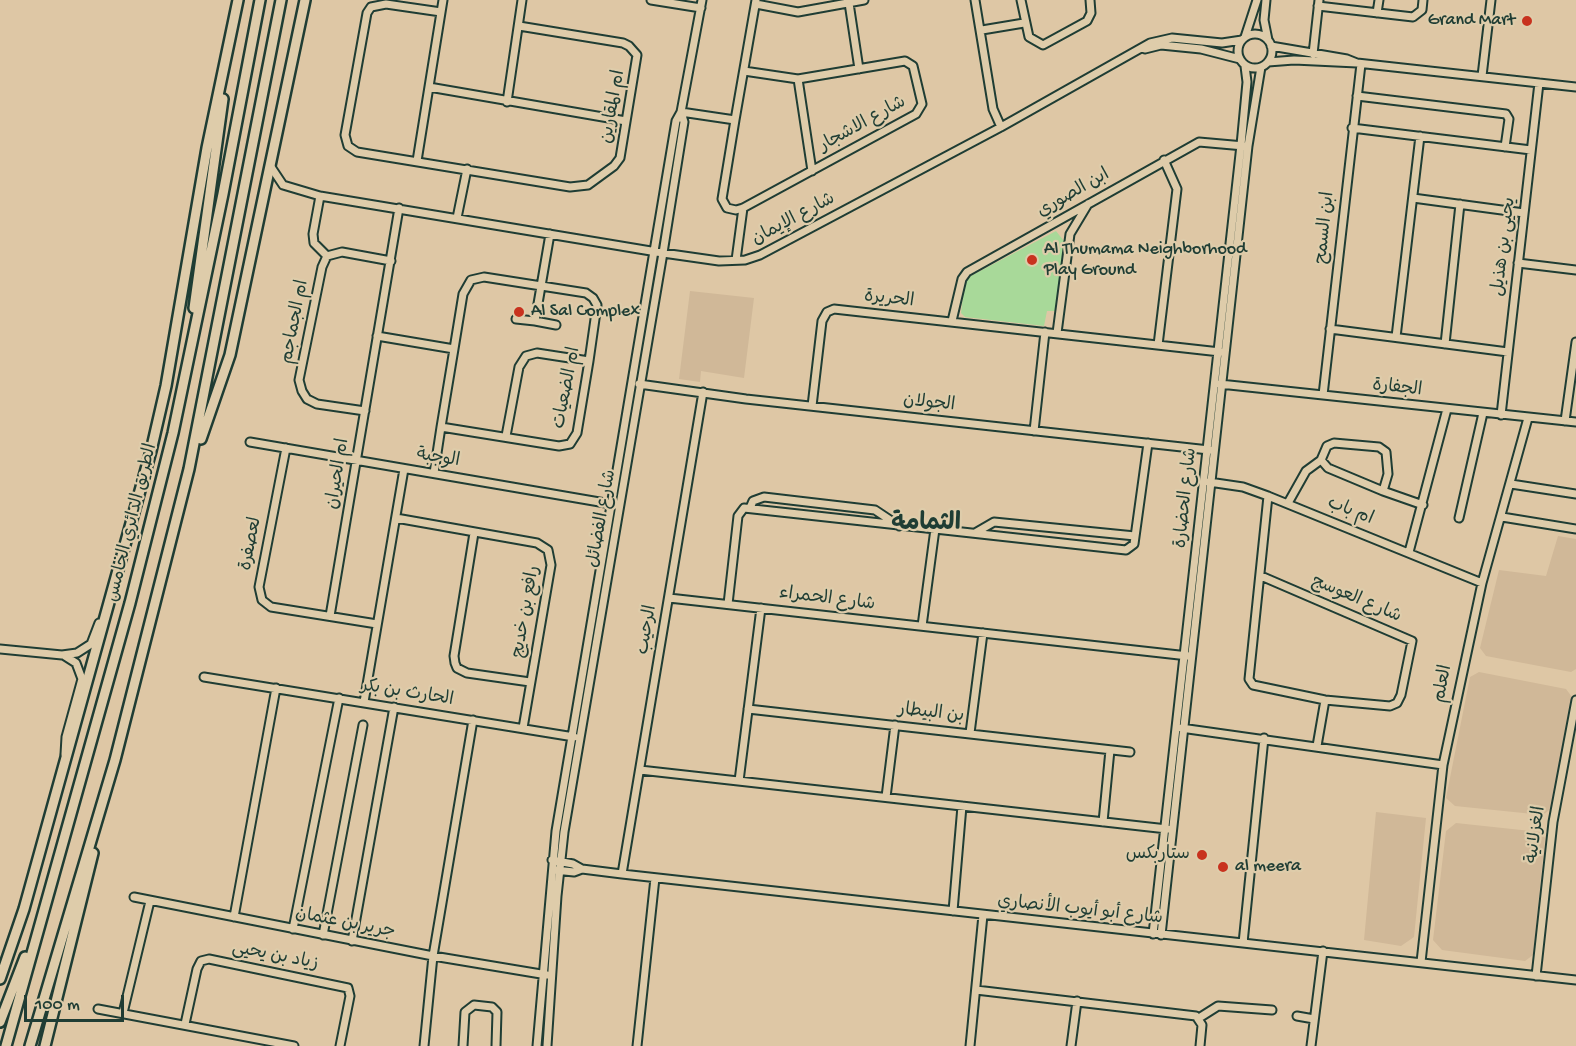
<!DOCTYPE html>
<html>
<head>
<meta charset="utf-8">
<style>
  body { margin:0 }
  #map { position:relative; width:1576px; height:1046px; overflow:hidden; background:#dec7a5; font-family:"Gochi Hand",sans-serif }
  canvas { display:block }
  .scale { position:absolute; left:24px; top:995px; width:100px; height:27px; box-sizing:border-box; border:3px solid #1f3d34; border-top:0; padding-left:8px; font-size:18px; line-height:21px; white-space:nowrap; color:#1f3d34; -webkit-text-stroke:4px #deccaa; paint-order:stroke }
</style>
</head>
<body>
<div id="map">
<canvas width="1576" height="1046"></canvas>
<div class="scale">100 m</div>
</div>
<script>
const ctx = document.querySelector('canvas').getContext('2d');
ctx.lineJoin = 'round';
function fillPath(path, color) { ctx.fillStyle = color; ctx.fill(path, 'evenodd'); }
const shape = rows => new Path2D(rows.map(r => 'M' + r).join(''));
function stroke(path, color, width, dash) { ctx.strokeStyle = color; ctx.lineWidth = width; ctx.lineCap = dash ? 'butt' : 'round'; ctx.setLineDash(dash || []); ctx.stroke(path); }
function label(font, color, halo, rows, align = 'center') {
  ctx.font = font + ' "Gochi Hand","Playpen Sans Arabic",sans-serif'; ctx.lineWidth = 4.5; ctx.setLineDash([]); ctx.textBaseline = 'middle'; ctx.strokeStyle = halo; ctx.fillStyle = color; for (const [text, x, y, turn = 0] of rows) {
    ctx.save(); ctx.translate(x, y); ctx.rotate((+turn || 0) * Math.PI / 180); ctx.textAlign = isNaN(turn) ? turn : align; if (halo) ctx.strokeText(text, 0, 0); ctx.fillText(text, 0, 0); ctx.restore();
  }
}
fillPath(shape([
  [690,291,754,298,744,378,701,371,700,382,679,379],
  [1558,536,1576,539,1576,669,1571,672,1486,656,1480,648,1499,570,1546,576],
  [1479,672,1566,689,1572,697,1553,807,1543,815,1455,806,1446,798,1470,677],
  [1376,812,1426,818,1414,937,1401,946,1364,940],
  [1456,823,1540,832,1545,838,1533,955,1525,961,1442,950,1433,940,1446,831]
]), '#d0b898');
fillPath(shape([
  [1056,231,1064,241,1056,311,1047,311,1044,326,965,317,961,313,965,279]
]), '#a8d999');
const minor = shape([
  [651,0,701,8],
  [975,0,993,109,1001,127],
  [1021,0,1029,37,1043,45,1087,21,1091,13,1090,0],
  [1266,0,1264,20,1268,40],
  [849,3,859,69],
  [756,4,798,12,864,0],
  [1318,6,1413,17,1422,10,1423,0],
  [441,12,386,4,371,7,367,13,345,135,348,146,357,152,570,187,588,185,614,166,620,158,637,55,629,46,623,43,519,26],
  [1377,13,1379,0],
  [982,30,1024,23],
  '1238 51a17 17 0 1 1 34 0a17 17 0 1 1-34 0Z',
  [1245,37,1257,0],
  [1271,46,1347,59,1357,63],
  [1145,49,1161,45,1201,49,1240,59],
  [1313,54,1319,0],
  [1268,62,1294,60,1357,63,1576,87],
  [744,71,798,79,905,61,913,66,922,104,916,114,743,208,736,210,727,208,722,199,735,120,756,0],
  [1482,76,1491,0],
  [798,79,812,171],
  [429,87,626,121],
  [1357,96,1506,114,1509,119,1505,147],
  [507,102,522,0],
  [681,112,735,120],
  [1352,128,1531,150],
  [417,161,443,0],
  [271,167,283,185,320,196,663,253,719,261,745,260,760,255,1001,127,1150,43,1172,38,1222,43,1242,40],
  [320,196,313,234,314,243,327,256],
  [1413,198,1524,213],
  [457,218,467,169],
  [550,234,535,321,556,325],
  [736,260,743,208],
  [1518,263,1576,270],
  [516,319,535,321],
  [952,321,962,279,967,272,1199,142,1244,146],
  [1330,329,1508,352],
  [1057,333,1070,234,1088,204],
  [377,336,454,349],
  [1396,337,1420,136],
  [1445,344,1460,204],
  [1158,345,1177,189,1164,160],
  [639,384,746,399,1209,450],
  [1220,384,1576,422],
  [1323,395,1361,64],
  [812,406,822,321,827,312,834,309,1220,352],
  [365,411,317,404,307,399,302,391,299,380,322,267,327,256,342,252,391,261],
  [1501,415,1539,83],
  [1565,421,1576,342],
  [1034,431,1045,332],
  [506,436,519,367,526,356,537,353,589,361],
  [250,442,617,505],
  [286,448,259,587,262,600,271,607,377,624],
  [434,473,441,427,454,349,463,294,471,280,484,277,586,293,593,298,597,305,589,361,577,433,570,444,559,446,441,427],
  [1209,482,1243,487,1268,496,1482,583],
  [1511,484,1576,494],
  [1383,491,1388,474,1386,452,1379,447,1334,443,1327,446,1321,460,1328,468,1383,491,1423,505],
  [1288,503,1306,471,1321,460],
  [750,508,753,501,764,497,875,510,899,526],
  [1502,517,1576,529],
  [396,518,537,543,548,550,551,565,523,728],
  [1459,518,1483,413],
  [474,533,454,656,455,663,457,668,467,673,530,682],
  [975,533,994,522,1135,536],
  [1409,552,1447,409],
  [1261,576,1412,641,1401,695,1397,703,1390,706,1325,700,1253,685,1249,679,1268,496],
  [669,598,1188,656],
  [728,604,738,516,744,508,1126,550,1134,544,1148,443],
  [330,616,399,208],
  [922,626,935,529],
  [0,649,62,655,77,653,91,644,99,623],
  [65,656,76,663,82,679,66,737,65,754],
  [204,677,574,737],
  [364,702,404,469],
  [748,709,1130,752],
  [1181,728,1443,765],
  [970,733,983,633],
  [1317,746,1325,700],
  [640,770,1167,829],
  [739,781,761,608],
  [886,797,895,725],
  [1103,822,1110,750],
  [552,860,573,864,582,869,622,874,1576,980],
  [555,870,574,872,582,869],
  [622,874,703,392],
  [134,897,433,956,547,975],
  [953,911,962,806],
  [234,917,276,688],
  [293,929,339,698],
  [1153,934,1241,145,1247,82,1245,66],
  [323,935,363,725],
  [1161,935,1248,146,1261,67],
  [352,941,394,707],
  [1243,943,1264,738],
  [1421,962,1443,765,1482,583,1528,418],
  [1536,976,1553,822,1576,700],
  [976,990,1196,1016,1202,1025,1200,1046],
  [98,1009,294,1046],
  [123,1013,150,901],
  [1297,1016,1314,1019],
  [1199,1018,1218,1006,1272,1010],
  [185,1024,197,969,201,961,209,959,348,988,350,996,340,1046],
  [424,1046,433,956,473,720],
  [463,1046,465,1012,474,1005,492,1007,497,1012,496,1046],
  [537,1046,556,831,676,121,681,112],
  [547,1046,557,896,564,832,663,253,684,122,681,112,702,0],
  [637,1046,655,878],
  [970,1046,983,915],
  [1071,1046,1077,1001],
  [1311,1046,1323,951]
]);
const highway = shape([
  [194,308,223,99],
  [201,439,230,355,305,0],
  [0,979,24,909,151,451,166,386,207,148,238,0],
  [0,1022,25,957],
  [6,1046,130,603,173,433,223,194,260,0],
  [30,1046,115,760,189,469,281,0],
  [45,1046,93,853]
]);
stroke(minor, '#1f3d34', 11);
stroke(highway, '#1f3d34', 14);
stroke(minor, '#deccaa', 7);
stroke(highway, '#deccaa', 9);
for (const [x, y, r, color] of [
  [1527,21,6,"#c8321e"],
  [1032,260,6,"#c8321e"],
  [519,312,6,"#c8321e"],
  [1202,855,6,"#c8321e"],
  [1223,867,6,"#c8321e"]
]) { const dot = new Path2D(); dot.arc(x, y, r, 0, 2 * Math.PI); ctx.fillStyle = color; ctx.fill(dot); stroke(dot, '#deccaa', 2); }
label('18px', '#1f3d34', '#deccaa', [
  ["Grand Mart",1515,21,"right"],
  ["Al Thumama Neighborhood",1044,250],
  ["Play Ground",1044,271],
  ["Al Sal Complex",531,312],
  ["ستاربكس",1190,855,"right"],
  ["al meera",1235,867]
], 'left');
label('18px', '#1f3d34', '#deccaa', [
  ["ام المقارين",614,107,-80],
  ["شارع الاشجار",863,125,-29],
  ["ابن الصوري",1074,194,-30],
  ["شارع الإيمان",794,220,-28],
  ["ابن السمح",1326,228,-84],
  ["يحيى بن هذيل",1505,247,-83],
  ["الحريرة",889,300,6],
  ["ام الجماجم",296,322,-79],
  ["ام الضعيات",568,388,-79],
  ["الجفارة",1397,389,6],
  ["الجولان",929,404,6],
  ["الوجبة",438,459,9],
  ["ام الحيران",339,474,-81],
  ["شارع الحضارة",1187,498,-84],
  ["ام باب",1350,512,22],
  ["شارع الفضائل",603,519,-80],
  ["الطريق الدائري الخامس",133,523,-76],
  ["لعصفرة",252,544,-79],
  ["شارع الحمراء",827,600,7],
  ["شارع العوسج",1356,600,23],
  ["رافع بن خديج",527,612,-80],
  ["الرحيب",648,630,-80],
  ["العلم",1444,684,-79],
  ["الحارث بن بكر",407,694,9],
  ["بن البيطار",931,714,6],
  ["الغزلانية",1537,835,-82],
  ["شارع أبو أيوب الأنصاري",1080,911,6],
  ["جرير بن عثمان",345,924,11],
  ["زياد بن يحيى",275,957,11]
]);
label('bold 24px', '#1f3d34', '#deccaa', [
  ["الثمامة",926,525]
]);
</script>
</body>
</html>
